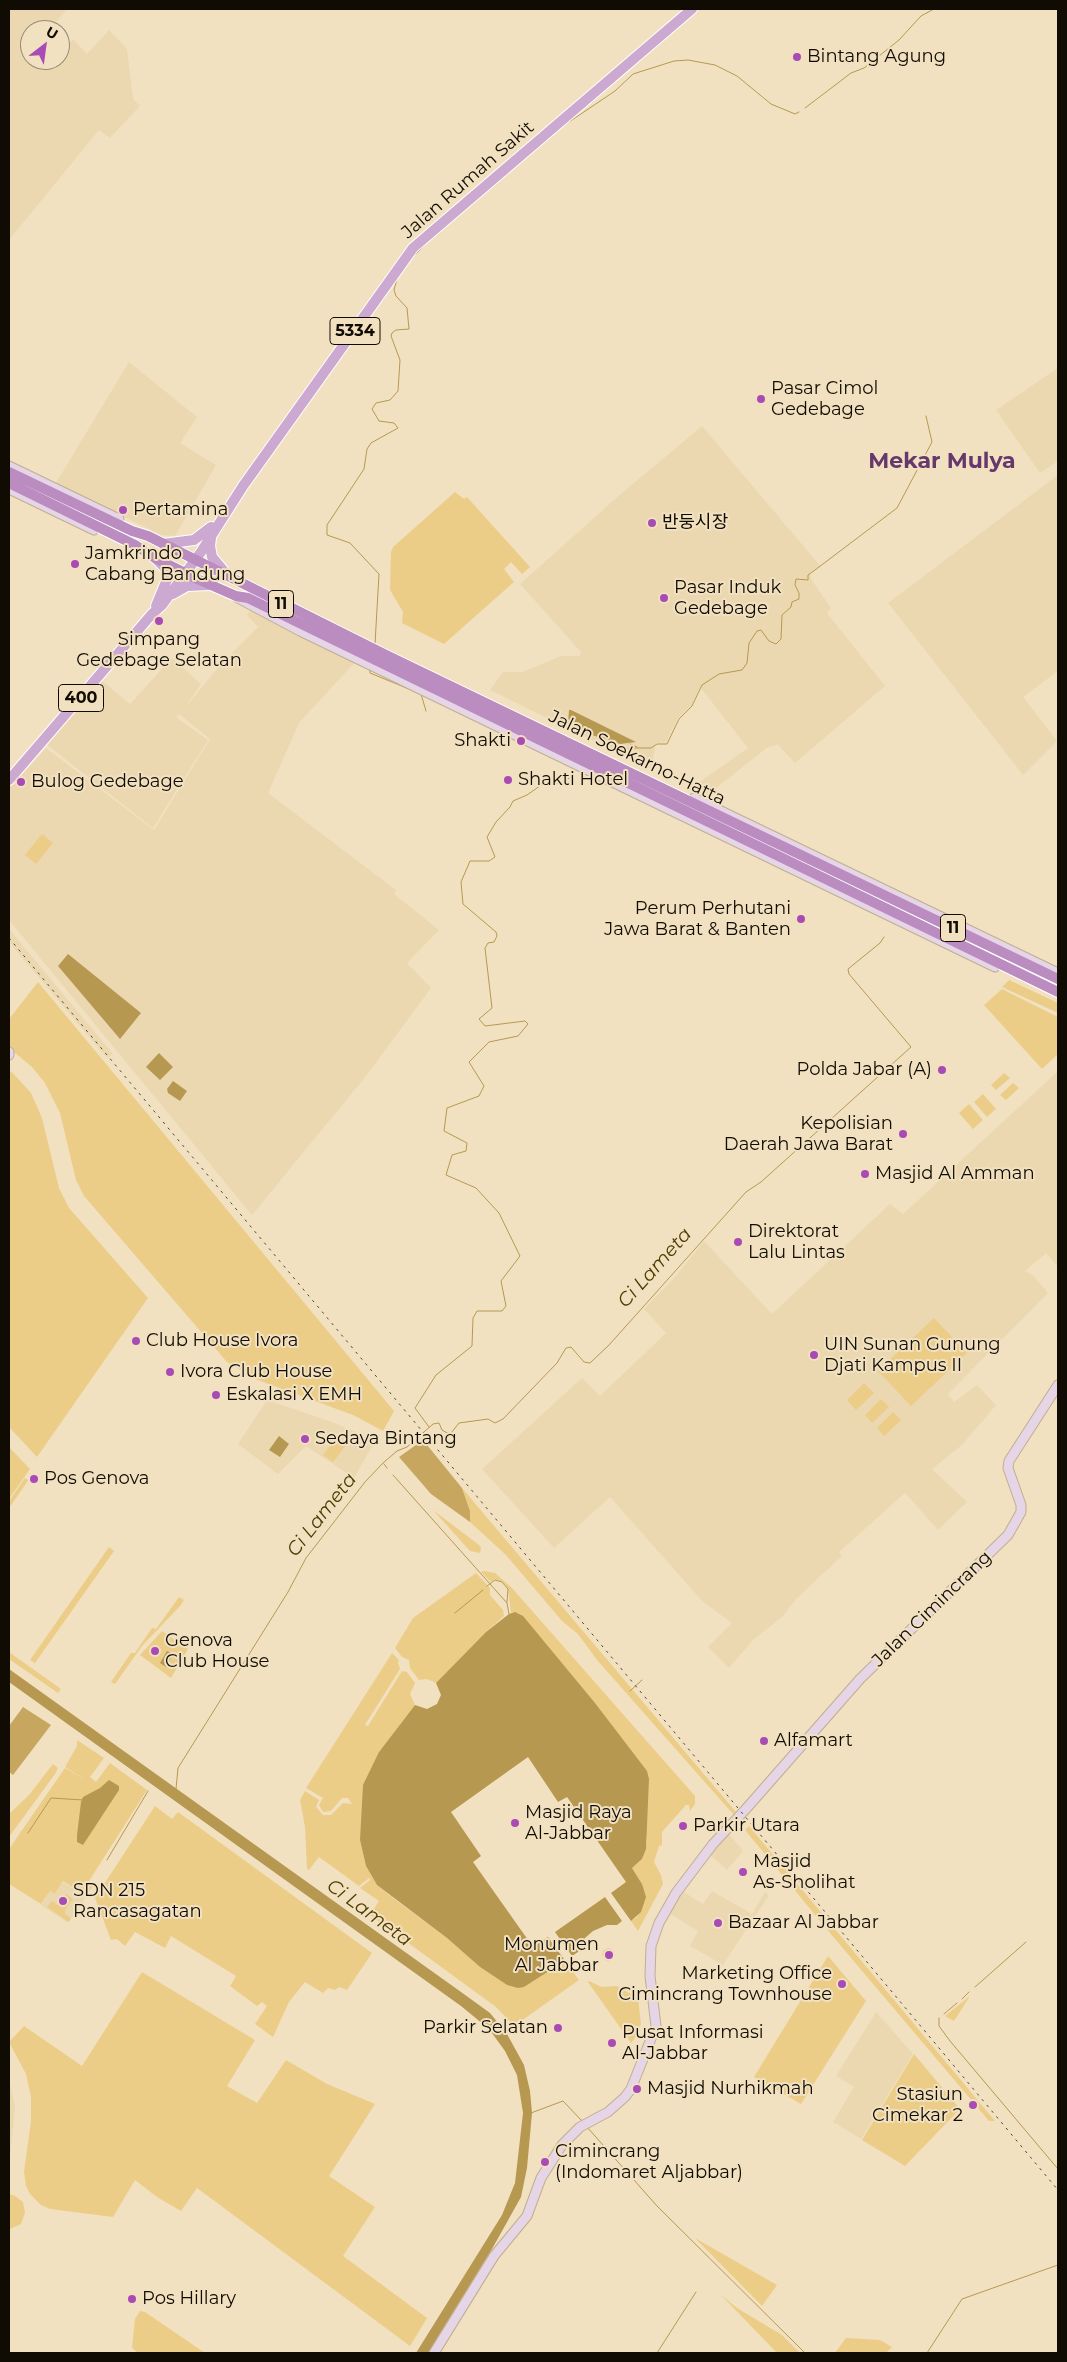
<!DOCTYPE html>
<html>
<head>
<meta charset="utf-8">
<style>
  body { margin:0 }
  #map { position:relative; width:1067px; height:2362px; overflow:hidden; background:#f1e1c0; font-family:Montserrat,sans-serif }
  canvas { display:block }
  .frame { position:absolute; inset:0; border:10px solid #110c03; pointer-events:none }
  .north { position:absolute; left:20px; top:20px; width:50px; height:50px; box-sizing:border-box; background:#f1e1c0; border:1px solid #978c74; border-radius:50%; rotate:30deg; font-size:14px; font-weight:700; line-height:20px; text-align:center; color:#110c03 }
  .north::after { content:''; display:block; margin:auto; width:18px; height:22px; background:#a94bb4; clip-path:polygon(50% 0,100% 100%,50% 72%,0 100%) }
</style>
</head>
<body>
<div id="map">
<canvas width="1067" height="2362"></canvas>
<div class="frame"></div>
<div class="north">U</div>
</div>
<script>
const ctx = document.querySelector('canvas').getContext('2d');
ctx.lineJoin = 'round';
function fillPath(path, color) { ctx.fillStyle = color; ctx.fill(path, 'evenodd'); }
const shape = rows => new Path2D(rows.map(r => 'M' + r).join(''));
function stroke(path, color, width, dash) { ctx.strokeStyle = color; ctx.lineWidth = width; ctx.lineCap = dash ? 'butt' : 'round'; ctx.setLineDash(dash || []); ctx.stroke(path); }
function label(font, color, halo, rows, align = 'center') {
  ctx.font = font + ' Montserrat,"Noto Sans KR",sans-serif'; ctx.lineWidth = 4; ctx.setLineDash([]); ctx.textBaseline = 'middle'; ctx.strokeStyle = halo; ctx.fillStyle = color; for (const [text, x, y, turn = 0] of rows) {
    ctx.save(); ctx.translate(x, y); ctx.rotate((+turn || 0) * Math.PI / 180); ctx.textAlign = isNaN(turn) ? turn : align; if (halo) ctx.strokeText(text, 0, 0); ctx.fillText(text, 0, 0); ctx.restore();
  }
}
fillPath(shape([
  [9,9,67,9,50,30,30,30,30,60,60,60,60,48,63,50,73,39,87,54,109,30,127,49,133,99,140,106,110,138,99,130,9,240],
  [129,362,197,417,180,443,216,465,175,536,161,535,56,483],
  [1058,368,1058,461,1040,473,996,410],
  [702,426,821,567,810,572,811,579,831,608,827,613,885,686,795,763,778,745,768,747,706,796,691,788,748,748,700,687,692,705,678,718,666,742,656,743,651,769,490,690,503,672,523,672,561,656,580,656,581,652,520,584,622,493],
  [1058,475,1058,671,1023,697,1057,741,1023,775,888,603],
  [251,609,357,660,299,723,268,793,396,890,394,894,439,930,407,963,431,988,366,1076,252,1215,9,920,9,788,46,748,154,830,210,739,179,714,176,717,208,740,153,828,46,744,102,681,130,704,172,658,201,684,184,709,221,664,258,627,247,615],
  [9,929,113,1054,107,1058,9,942],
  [1058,1071,1058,1267,1046,1253,1025,1271,1034,1276,1048,1293,948,1394,954,1402,977,1385,996,1405,962,1445,932,1469,967,1502,938,1530,905,1493,839,1552,842,1556,797,1598,782,1617,753,1640,729,1668,708,1647,732,1623,703,1602,610,1497,554,1548,482,1469,582,1378,600,1396,666,1333,644,1309,676,1276,704,1241,772,1314,890,1204,903,1214],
  [267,1400,332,1422,363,1435,374,1443,354,1478,306,1446,278,1474,238,1444],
  [728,1833,743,1851,727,1870,709,1854],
  [63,1882,86,1897,68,1923,41,1905,50,1891,55,1894],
  [682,1891,703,1904,712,1891,752,1914,765,1892,769,1895,723,1965,690,1946,698,1931,669,1913],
  [876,2012,913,2054,861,2139,833,2122,854,2087,836,2076],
  [9,2079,15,2106,9,2166]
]), '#ebd8b0');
fillPath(shape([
  [455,492,464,499,467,497,530,567,522,574,511,562,504,569,514,582,444,644,402,623,403,612,390,590,391,552,393,547],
  [42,834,53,843,36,864,25,855],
  [1009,980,1058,1003,1058,1013,1002,987],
  [38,982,394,1411,383,1431,353,1415,255,1379,227,1362,84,1196,76,1180,60,1113,45,1083,32,1067,9,1048,9,1019],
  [1002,989,1058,1017,1058,1054,1042,1069,984,1005],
  [11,1071,31,1093,42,1118,59,1188,69,1208,148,1298,37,1457,9,1427,9,1077],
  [1004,1073,1010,1078,996,1090,991,1085],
  [1013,1083,1019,1088,1006,1100,1000,1095],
  [983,1094,996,1109,987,1117,974,1102],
  [969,1104,983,1120,973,1129,959,1113],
  [934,1318,967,1353,911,1406,878,1371],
  [864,1383,874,1393,856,1410,847,1400],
  [881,1399,889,1407,872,1423,865,1415],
  [893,1412,901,1420,884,1436,877,1428],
  [336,1438,346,1445,333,1462,323,1455],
  [9,1447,30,1469,9,1499],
  [25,1478,28,1480,25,1485,9,1508,9,1501],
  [462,1488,736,1812,733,1814,597,1660,578,1634,562,1621,506,1555,470,1522,470,1511],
  [433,1510,479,1545,481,1548,480,1553,470,1551],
  [109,1547,114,1551,35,1663,30,1660],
  [484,1571,495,1573,512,1588,695,1796,695,1804,690,1811,689,1805,686,1805,662,1832,662,1845,659,1846,654,1862,661,1875,663,1884,638,1931,631,1921,637,1917,642,1884,632,1868,642,1859,647,1841,646,1833,515,1612,511,1613,508,1589,503,1582,495,1579,491,1582,481,1572],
  [476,1573,490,1588,490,1595,503,1610,504,1616,486,1632,436,1683,427,1679,419,1680,410,1668,409,1660,402,1657,395,1648,413,1618],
  [179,1597,184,1600,181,1605,142,1646,115,1684,111,1682,131,1653,135,1653,152,1628,156,1629],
  [162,1631,188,1649,171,1678,140,1655],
  [9,1652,61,1689,58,1693,9,1659],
  [392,1653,399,1660,398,1663,400,1669,365,1725,368,1726,402,1671,407,1672,415,1683,410,1694,415,1705,379,1752,360,1840,366,1866,377,1885,393,1898,447,1938,480,1967,507,1985,524,1987,560,1964,566,1962,579,1980,514,2026,496,2007,370,1915,379,1901,360,1888,370,1880,369,1878,359,1886,319,1857,309,1870,307,1869,305,1827,300,1800,305,1791,319,1800,316,1807,323,1815,331,1815,343,1803,352,1804,348,1798,342,1798,331,1811,323,1812,319,1805,323,1798,306,1788],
  [77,1740,104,1758,90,1777,96,1782,110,1763,147,1790,89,1881,94,1885,86,1896,63,1881,55,1894,50,1891,41,1904,9,1884,9,1849,65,1768,86,1780,65,1767,77,1746],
  [53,1764,58,1768,55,1774,9,1837,9,1814,29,1795],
  [155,1806,172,1819,178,1812,372,1953,347,1990,339,1987,335,1990,328,1988,323,1993,305,1982,289,2002,273,2037,255,2024,267,2006,262,2002,257,2006,230,1986,236,1976,171,1936,165,1948,135,1932,125,1946,117,1939,111,1940,95,1898],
  [749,1826,995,2121,989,2121,830,1933,745,1830],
  [66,1894,73,1899,65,1910,65,1914,71,1918,69,1922,47,1907,52,1901,58,1905],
  [609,1948,614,1951,615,1956,609,1962,605,1960,602,1954,604,1950],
  [828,1956,866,2001,801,2104,754,2077],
  [142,1972,255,2040,227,2086,257,2103,286,2060,327,2084,375,2104,329,2176,375,2207,343,2256,427,2318,410,2346,197,2188,181,2211,157,2197,135,2180,113,2217,50,2209,41,2205,30,2194,26,2186,24,2172,31,2121,31,2097,26,2074,9,2042,24,2026,82,2066],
  [589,1981,602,1987,617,1986,638,1998,641,2024,637,2035,631,2043,588,1982],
  [970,1996,954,2021,945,2016],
  [914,2054,960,2109,905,2166,862,2140],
  [9,2194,15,2196,23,2202,25,2213,21,2224,10,2229],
  [695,2238,777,2285,762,2306],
  [721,2295,737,2308,782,2335,800,2353,777,2353],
  [140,2311,145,2312,205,2353,138,2353,132,2348,135,2319],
  [846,2338,880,2340,892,2347,886,2353,835,2353]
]), '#eccd88');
fillPath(shape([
  [423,1440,462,1488,470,1511,470,1522,431,1494,399,1457],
  [23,1707,51,1725,13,1775,9,1772,9,1726]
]), '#c7a760');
fillPath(shape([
  [569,710,571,710,636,742,620,744,592,735,568,724],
  [68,954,141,1013,120,1039,58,966],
  [159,1053,173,1067,160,1080,146,1067],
  [173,1081,187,1091,180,1101,168,1093,167,1089],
  [279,1436,289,1444,280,1457,269,1450],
  [515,1612,523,1616,595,1703,647,1771,649,1779,646,1849,642,1859,632,1868,642,1884,646,1897,641,1912,631,1921,611,1893,626,1882,567,1797,558,1802,528,1757,451,1812,481,1856,473,1862,533,1947,548,1937,566,1962,560,1964,524,1987,518,1988,507,1985,480,1967,447,1938,377,1885,366,1866,360,1840,363,1785,379,1752,415,1705,427,1709,437,1704,441,1695,436,1683,486,1632,509,1614],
  [167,1651,173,1654,166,1667,160,1663],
  [9,1669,461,1992,490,2013,507,2034,524,2065,530,2091,532,2113,527,2168,521,2197,492,2249,428,2353,416,2353,502,2215,515,2183,523,2113,517,2075,505,2051,489,2029,461,2006,9,1682],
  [109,1780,119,1786,119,1790,83,1845,77,1842,77,1835,81,1802,83,1797,100,1788],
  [605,1897,622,1921,617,1925,607,1925,593,1931,585,1938,578,1952,572,1956,555,1932]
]), '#b79851');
stroke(shape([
  [805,108,851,73,864,68,899,40,921,16,934,9],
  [563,126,615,91,633,74,674,61,688,60,715,65,737,76,771,104,795,114,799,112],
  [411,259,428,242,511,171],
  [375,644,379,574,350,543,327,535,327,525,364,469,367,449,371,443,398,428,394,423,379,421,372,409,376,403,390,400,398,391,400,360,391,336,392,333,396,330,409,329,407,308,396,296,394,290,397,279],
  [370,670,370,673,421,694,426,711],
  [630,744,637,747],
  [612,752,633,748,651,748,657,744,667,744,679,719,692,706,702,685,719,674,742,670,747,663,749,643,757,631,761,630,769,641,776,644,781,639,782,615,791,607,792,602,799,599,799,593,795,585,796,579,808,580,808,575,815,570,897,508,932,442,926,416],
  [429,1427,415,1408,436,1375,472,1346,473,1318,477,1311,502,1311,506,1306,501,1281,520,1256,499,1213,476,1188,446,1175,452,1155,466,1151,467,1143,444,1131,447,1108,479,1096,484,1086,469,1062,489,1042,518,1036,528,1024,525,1021,485,1026,479,1019,492,1008,485,948,488,943,494,942,497,936,496,932,463,904,461,882,470,861,489,861,495,857,487,837,496,822,510,807,513,801,527,795,547,781,560,784,574,775],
  [384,1464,387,1468],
  [393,1475,507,1603,509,1614],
  [487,1586,495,1580,502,1582,508,1589,507,1602],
  [455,1613,483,1590],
  [630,1691,642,1680],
  [176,1789,178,1768,288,1592,306,1558,365,1482,383,1463,397,1451,407,1447,433,1424,439,1423,442,1430,447,1433,451,1433,459,1423,488,1419,495,1423,503,1419,557,1363,566,1348,571,1347,584,1362,590,1363,609,1345,746,1192,761,1182,911,1047,849,974,848,969,880,943,884,937],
  [28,1833,51,1798,83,1800],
  [107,1860,148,1791],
  [975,1987,1026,1942],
  [962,1999,969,1992],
  [944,2014,957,2003],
  [939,2018,939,2026,950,2041,1058,2169],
  [531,2113,563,2101,583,2122],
  [587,2127,657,2206,805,2353],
  [657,2353,696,2292],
  [927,2353,962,2299,1058,2265]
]), '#b79851', 1);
const secondary = shape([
  [9,466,119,519],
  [9,489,94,530],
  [236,597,300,631,995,967],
  [694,798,1058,973],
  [9,1052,9,1055],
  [434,2353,494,2256,527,2216,541,2178,562,2145,580,2127,608,2112,625,2097,631,2089,656,2026,650,1976,651,1946,659,1923,676,1893,713,1844,745,1810,860,1679,1008,1535,1021,1512,1021,1505,1008,1468,1009,1461,1058,1385]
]);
const primary = shape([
  [211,538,210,546,212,557,223,570],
  [163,544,194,540,211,527],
  [173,594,187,586,209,585],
  [156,606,168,577,165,568,157,560],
  [9,780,152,614,162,605,201,552,243,486,413,248,692,9]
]);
const trunk = shape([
  [9,472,132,531,148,536,384,654,1058,979],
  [9,483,135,545,155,558,195,578,236,596,248,598,1058,992]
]);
stroke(secondary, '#beaf8f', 11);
stroke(primary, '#fff', 12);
stroke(trunk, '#fff', 12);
stroke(secondary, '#e6d4e7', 9);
stroke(primary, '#cca9d0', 10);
stroke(trunk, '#bb8cc0', 10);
stroke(shape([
  [9,938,1058,2190]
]), '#4d4535', 1, [2.5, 5]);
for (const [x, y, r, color] of [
  [797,57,5,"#a94bb4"],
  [761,399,5,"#a94bb4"],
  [123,510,5,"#a94bb4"],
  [652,523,5,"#a94bb4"],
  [75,564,5,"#a94bb4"],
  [664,598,5,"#a94bb4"],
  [159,621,5,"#a94bb4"],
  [521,741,5,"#a94bb4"],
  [508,780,5,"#a94bb4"],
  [21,782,5,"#a94bb4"],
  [801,919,5,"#a94bb4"],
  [942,1070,5,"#a94bb4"],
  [903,1134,5,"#a94bb4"],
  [865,1174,5,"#a94bb4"],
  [738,1242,5,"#a94bb4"],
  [136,1341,5,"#a94bb4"],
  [814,1355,5,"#a94bb4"],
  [170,1372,5,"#a94bb4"],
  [216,1395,5,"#a94bb4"],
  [305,1439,5,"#a94bb4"],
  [34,1479,5,"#a94bb4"],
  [155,1651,5,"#a94bb4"],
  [764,1741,5,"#a94bb4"],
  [515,1823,5,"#a94bb4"],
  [683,1826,5,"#a94bb4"],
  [743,1872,5,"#a94bb4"],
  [63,1901,5,"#a94bb4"],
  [718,1923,5,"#a94bb4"],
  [609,1955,5,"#a94bb4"],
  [842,1984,5,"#a94bb4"],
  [558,2028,5,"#a94bb4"],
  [612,2043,5,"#a94bb4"],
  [637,2089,5,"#a94bb4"],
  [973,2105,5,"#a94bb4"],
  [545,2162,5,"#a94bb4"],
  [132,2299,5,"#a94bb4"]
]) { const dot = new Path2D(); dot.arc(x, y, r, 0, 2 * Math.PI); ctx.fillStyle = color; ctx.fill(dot); stroke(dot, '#f1e1c0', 2); }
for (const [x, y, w] of [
  [355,331,50],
  [281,604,25],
  [81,698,45],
  [953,928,25]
]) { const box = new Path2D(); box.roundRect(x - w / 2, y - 13.5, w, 27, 4); ctx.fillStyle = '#f1e1c0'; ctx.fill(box); stroke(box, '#110c03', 1); }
label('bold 16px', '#110c03', null, [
  ["5334",355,331],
  ["11",281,604],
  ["400",81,698],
  ["11",953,928]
]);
label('18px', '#110c03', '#f1e1c0', [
  ["Bintang Agung",807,57],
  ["Pasar Cimol",771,389],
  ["Gedebage",771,410],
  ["Pertamina",133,510],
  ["반둥시장",662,523],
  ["Jamkrindo",85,554],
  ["Cabang Bandung",85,575],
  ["Pasar Induk",674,588],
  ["Gedebage",674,609],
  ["Simpang",159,640,"center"],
  ["Gedebage Selatan",159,661,"center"],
  ["Shakti",511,741,"right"],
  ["Shakti Hotel",518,780],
  ["Bulog Gedebage",31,782],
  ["Perum Perhutani",791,909,"right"],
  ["Jawa Barat & Banten",791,930,"right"],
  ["Polda Jabar (A)",932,1070,"right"],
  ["Kepolisian",893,1124,"right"],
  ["Daerah Jawa Barat",893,1145,"right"],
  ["Masjid Al Amman",875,1174],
  ["Direktorat",748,1232],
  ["Lalu Lintas",748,1253],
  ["Club House Ivora",146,1341],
  ["UIN Sunan Gunung",824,1345],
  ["Djati Kampus II",824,1366],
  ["Ivora Club House",180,1372],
  ["Eskalasi X EMH",226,1395],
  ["Sedaya Bintang",315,1439],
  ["Pos Genova",44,1479],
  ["Genova",165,1641],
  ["Club House",165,1662],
  ["Alfamart",774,1741],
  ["Masjid Raya",525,1813],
  ["Al-Jabbar",525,1834],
  ["Parkir Utara",693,1826],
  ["Masjid",753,1862],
  ["As-Sholihat",753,1883],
  ["SDN 215",73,1891],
  ["Rancasagatan",73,1912],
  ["Bazaar Al Jabbar",728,1923],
  ["Monumen",599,1945,"right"],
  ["Al Jabbar",599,1966,"right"],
  ["Marketing Office",832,1974,"right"],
  ["Cimincrang Townhouse",832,1995,"right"],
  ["Parkir Selatan",548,2028,"right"],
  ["Pusat Informasi",622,2033],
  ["Al-Jabbar",622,2054],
  ["Masjid Nurhikmah",647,2089],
  ["Stasiun",963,2095,"right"],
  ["Cimekar 2",963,2116,"right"],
  ["Cimincrang",555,2152],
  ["(Indomaret Aljabbar)",555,2173],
  ["Pos Hillary",142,2299]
], 'left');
label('18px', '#110c03', '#f1e1c0', [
  ["Jalan Rumah Sakit",468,180,-41],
  ["Jalan Soekarno-Hatta",637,758,26],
  ["Jalan Cimincrang",932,1609,-44]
]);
label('italic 19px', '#503b00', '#f1e1c0', [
  ["Ci Lameta",655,1268,-48],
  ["Ci Lameta",322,1515,-52],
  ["Ci Lameta",369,1913,36]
]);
label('bold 22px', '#67386c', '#f1e1c0', [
  ["Mekar Mulya",942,462]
]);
</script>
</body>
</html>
